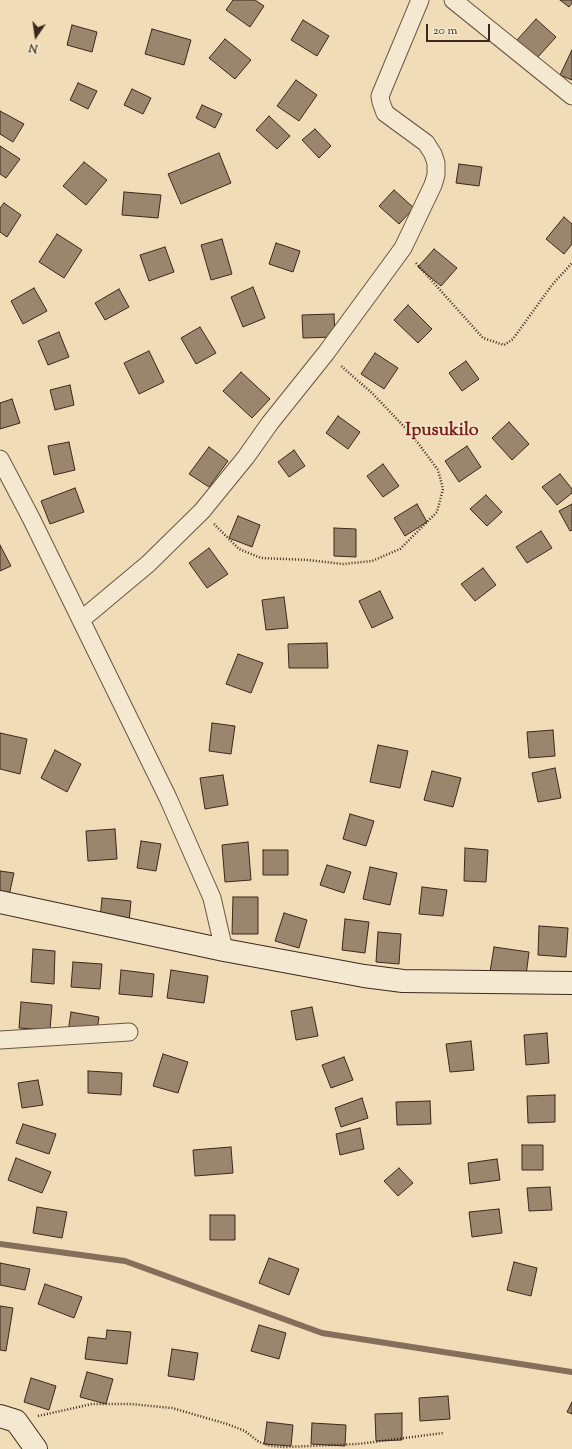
<!DOCTYPE html>
<html>
<head>
<meta charset="utf-8">
<style>
  body { margin:0 }
  #map { position:relative; width:572px; height:1449px; overflow:hidden; background:#f0dcb6; font-family:"Sorts Mill Goudy",serif }
  canvas { display:block }
  .north { position:absolute; left:16px; top:16px; width:40px; height:40px; -webkit-text-stroke:3px #f5e8d0; paint-order:stroke; rotate:193deg; font-size:11px; font-weight:700; line-height:16px; text-align:center; color:#3c281d }
  .north::after { content:''; display:block; margin:auto; width:14px; height:18px; background:#3c281d; clip-path:polygon(50% 0,100% 100%,50% 72%,0 100%) }
  .scale { position:absolute; left:426px; top:24px; width:64px; height:18px; box-sizing:border-box; border:2px solid #3c281d; border-top:0; padding-left:5px; font-size:12px; line-height:14px; white-space:nowrap; color:#3c281d; -webkit-text-stroke:3px #f5e8d0; paint-order:stroke }
</style>
</head>
<body>
<div id="map">
<canvas width="572" height="1449"></canvas>
<div class="north">N</div>
<div class="scale">20 m</div>
</div>
<script>
const ctx = document.querySelector('canvas').getContext('2d');
ctx.lineJoin = 'round';
const shape = rows => new Path2D(rows.map(r => 'M' + r).join(''));
function stroke(path, color, width, dash) { ctx.strokeStyle = color; ctx.lineWidth = width; ctx.lineCap = dash ? 'butt' : 'round'; ctx.setLineDash(dash || []); ctx.stroke(path); }
function fillPath(path, color) { ctx.fillStyle = color; ctx.fill(path, 'evenodd'); }
function label(font, color, halo, rows, align = 'center') {
  ctx.font = font + ' "Sorts Mill Goudy",serif'; ctx.lineWidth = 3; ctx.setLineDash([]); ctx.textBaseline = 'middle'; ctx.strokeStyle = halo; ctx.fillStyle = color; for (const [text, x, y, turn = 0] of rows) {
    ctx.save(); ctx.translate(x, y); ctx.rotate((+turn || 0) * Math.PI / 180); ctx.textAlign = isNaN(turn) ? turn : align; if (halo) ctx.strokeText(text, 0, 0); ctx.fillText(text, 0, 0); ctx.restore();
  }
}
stroke(shape([
  [0,1244,125,1261,322,1333,572,1372]
]), '#836f5a', 6);
const building = shape([
  [233,0,255,0,264,6,250,27,226,10,233,0],
  [560,0,572,0,572,3,569,7,560,0],
  [536,19,556,37,537,58,517,40,536,19],
  [303,20,329,36,317,56,291,40,303,20],
  [72,25,97,32,92,52,67,45,72,25],
  [152,29,191,40,184,65,145,54,152,29],
  [225,39,251,60,235,79,209,58,225,39],
  [572,50,572,80,560,75,572,50],
  [296,80,317,95,299,121,277,106,296,80],
  [78,83,97,91,88,109,70,100,78,83],
  [132,89,151,98,143,114,124,105,132,89],
  [202,105,222,114,215,128,196,118,202,105],
  [0,111,24,124,13,142,0,134,0,111],
  [269,116,290,136,277,149,256,130,269,116],
  [315,129,331,146,319,158,302,140,315,129],
  [0,146,20,159,6,178,0,174,0,146],
  [219,153,231,183,181,204,168,174,219,153],
  [84,162,107,180,86,205,63,186,84,162],
  [459,164,482,167,479,186,456,183,459,164],
  [394,190,414,208,399,224,379,206,394,190],
  [124,192,161,195,158,218,122,215,124,192],
  [4,203,21,215,7,237,0,232,0,208,4,203],
  [564,217,572,224,572,244,564,254,546,239,564,217],
  [57,234,82,250,64,278,39,262,57,234],
  [222,239,232,274,211,280,201,245,222,239],
  [276,243,300,251,293,272,269,264,276,243],
  [165,247,174,272,149,281,140,255,165,247],
  [434,249,457,268,441,286,418,267,434,249],
  [253,287,265,318,243,327,231,297,253,287],
  [34,288,47,311,23,324,11,301,34,288],
  [119,289,129,307,105,320,95,303,119,289],
  [408,305,432,329,418,343,394,320,408,305],
  [334,314,335,337,303,338,302,315,334,314],
  [200,327,216,353,196,364,181,338,200,327],
  [59,332,69,357,48,365,38,341,59,332],
  [149,351,164,382,139,394,124,363,149,351],
  [375,353,398,368,384,389,361,374,375,353],
  [466,361,479,379,462,391,449,373,466,361],
  [241,372,270,399,252,418,223,391,241,372],
  [70,385,74,405,55,410,50,390,70,385],
  [12,399,20,423,0,429,0,403,12,399],
  [338,416,360,432,348,449,326,433,338,416],
  [509,422,529,444,512,460,492,438,509,422],
  [69,442,75,470,54,475,48,446,69,442],
  [467,446,481,467,459,482,445,461,467,446],
  [209,447,228,461,209,487,189,474,209,447],
  [294,450,305,466,289,477,278,462,294,450],
  [383,464,399,486,383,497,367,476,383,464],
  [560,474,572,489,572,493,557,505,542,487,560,474],
  [75,488,84,512,50,524,41,501,75,488],
  [486,495,502,512,487,526,470,509,486,495],
  [417,504,427,522,405,536,394,518,417,504],
  [572,504,572,530,570,531,559,511,572,504],
  [238,516,260,525,252,547,229,538,238,516],
  [334,528,356,529,356,557,334,556,334,528],
  [541,531,552,548,527,563,516,547,541,531],
  [0,545,11,566,0,571,0,545],
  [209,548,228,574,207,588,189,563,209,548],
  [483,568,496,585,475,601,461,584,483,568],
  [380,591,393,618,372,628,359,601,380,591],
  [284,597,288,628,266,630,262,600,284,597],
  [327,643,328,668,289,668,288,644,327,643],
  [238,654,263,663,251,693,226,684,238,654],
  [212,723,235,726,231,754,209,751,212,723],
  [553,730,555,756,529,758,527,732,553,730],
  [0,733,27,739,20,774,0,769,0,733],
  [378,745,408,751,400,788,370,782,378,745],
  [55,750,81,764,67,792,41,778,55,750],
  [555,768,561,798,538,802,532,773,555,768],
  [432,771,461,778,453,807,424,800,432,771],
  [223,775,228,805,205,809,200,778,223,775],
  [350,814,374,821,366,846,343,839,350,814],
  [115,829,117,859,88,861,86,831,115,829],
  [141,841,161,844,156,871,137,868,141,841],
  [248,842,251,880,225,882,222,845,248,842],
  [465,848,488,850,486,882,464,881,465,848],
  [263,850,288,850,288,875,263,875,263,850],
  [327,865,351,872,344,893,320,885,327,865],
  [370,867,397,873,390,905,363,899,370,867],
  [0,871,14,873,8,900,0,899,0,871],
  [422,887,447,890,443,916,419,914,422,887],
  [233,897,258,897,258,934,232,934,233,897],
  [102,898,131,901,129,922,100,919,102,898],
  [284,913,307,920,299,948,275,941,284,913],
  [345,919,369,922,365,953,342,950,345,919],
  [539,926,568,928,566,957,538,955,539,926],
  [378,932,401,934,399,964,376,962,378,932],
  [494,947,529,952,526,976,490,972,494,947],
  [33,949,55,951,54,984,31,982,33,949],
  [73,962,102,964,100,989,71,987,73,962],
  [121,970,154,974,152,997,119,994,121,970],
  [171,970,208,976,204,1003,167,998,171,970],
  [21,1002,52,1005,50,1030,19,1028,21,1002],
  [312,1007,318,1036,296,1040,291,1011,312,1007],
  [71,1012,99,1017,96,1037,68,1032,71,1012],
  [547,1033,549,1063,526,1065,524,1035,547,1033],
  [471,1041,474,1070,450,1072,446,1044,471,1041],
  [163,1054,188,1062,178,1093,153,1086,163,1054],
  [344,1057,353,1080,331,1088,322,1065,344,1057],
  [88,1071,122,1073,121,1095,88,1093,88,1071],
  [38,1080,43,1105,22,1108,18,1083,38,1080],
  [555,1095,555,1122,528,1123,527,1096,555,1095],
  [362,1098,368,1118,341,1127,335,1108,362,1098],
  [430,1101,431,1124,397,1125,396,1102,430,1101],
  [23,1124,56,1134,49,1154,16,1143,23,1124],
  [360,1128,364,1149,340,1155,336,1134,360,1128],
  [522,1145,543,1145,543,1170,522,1170,522,1145],
  [231,1147,233,1173,195,1176,193,1150,231,1147],
  [16,1158,51,1172,42,1193,8,1180,16,1158],
  [497,1159,500,1180,470,1184,468,1163,497,1159],
  [399,1168,413,1183,398,1196,384,1181,399,1168],
  [550,1187,552,1210,529,1211,527,1188,550,1187],
  [37,1207,67,1212,62,1238,33,1233,37,1207],
  [499,1209,502,1233,472,1237,469,1212,499,1209],
  [210,1215,235,1215,235,1240,210,1240,210,1215],
  [269,1258,299,1269,289,1295,259,1283,269,1258],
  [514,1262,537,1268,531,1296,507,1290,514,1262],
  [0,1263,30,1269,25,1290,0,1285,0,1263],
  [45,1284,82,1297,74,1318,38,1304,45,1284],
  [0,1306,13,1308,6,1351,0,1350,0,1306],
  [259,1325,286,1333,279,1359,251,1351,259,1325],
  [107,1330,131,1332,127,1364,85,1359,88,1337,106,1339,107,1330],
  [172,1349,198,1353,194,1380,168,1376,172,1349],
  [87,1372,113,1379,106,1404,80,1397,87,1372],
  [31,1378,56,1386,49,1410,24,1402,31,1378],
  [448,1396,450,1419,420,1421,419,1398,448,1396],
  [572,1402,572,1414,567,1412,572,1402],
  [402,1413,402,1440,376,1441,375,1414,402,1413],
  [267,1422,293,1425,291,1446,264,1444,267,1422],
  [312,1423,346,1425,345,1446,311,1444,312,1423]
]);
fillPath(building, '#9a866d');
stroke(building, '#3c281d', 1);
const street = shape([
  [453,0,572,96],
  [0,459,31,518,168,798,212,898,224,950],
  [81,620,148,564,202,511,246,457,270,423,326,353,403,248,433,185,436,175,436,163,433,154,426,143,385,113,381,102,380,96,420,0],
  [0,1040,129,1032]
]);
const secondary = shape([
  [0,902,224,950,364,976,403,981,572,983],
  [0,1416,16,1421,36,1449]
]);
stroke(street, '#695543', 19);
stroke(secondary, '#3c281d', 24);
stroke(shape([
  [416,263,483,338,504,345,513,339,552,285,572,263],
  [214,524,239,549,261,558,308,560,343,564,372,561,400,549,437,512,443,489,438,470,412,435,373,394,340,365],
  [38,1416,92,1404,131,1404,172,1408,227,1424,245,1431,259,1442,271,1446,285,1447,358,1444,443,1433]
]), '#3c281d', 2.5, [1, 2]);
stroke(street, '#f5e8d0', 17);
stroke(secondary, '#f5e8d0', 22);
label('bold 18px', '#7a1f14', '#f5e8d0', [
  ["Ipusukilo",442,432]
]);
</script>
</body>
</html>
